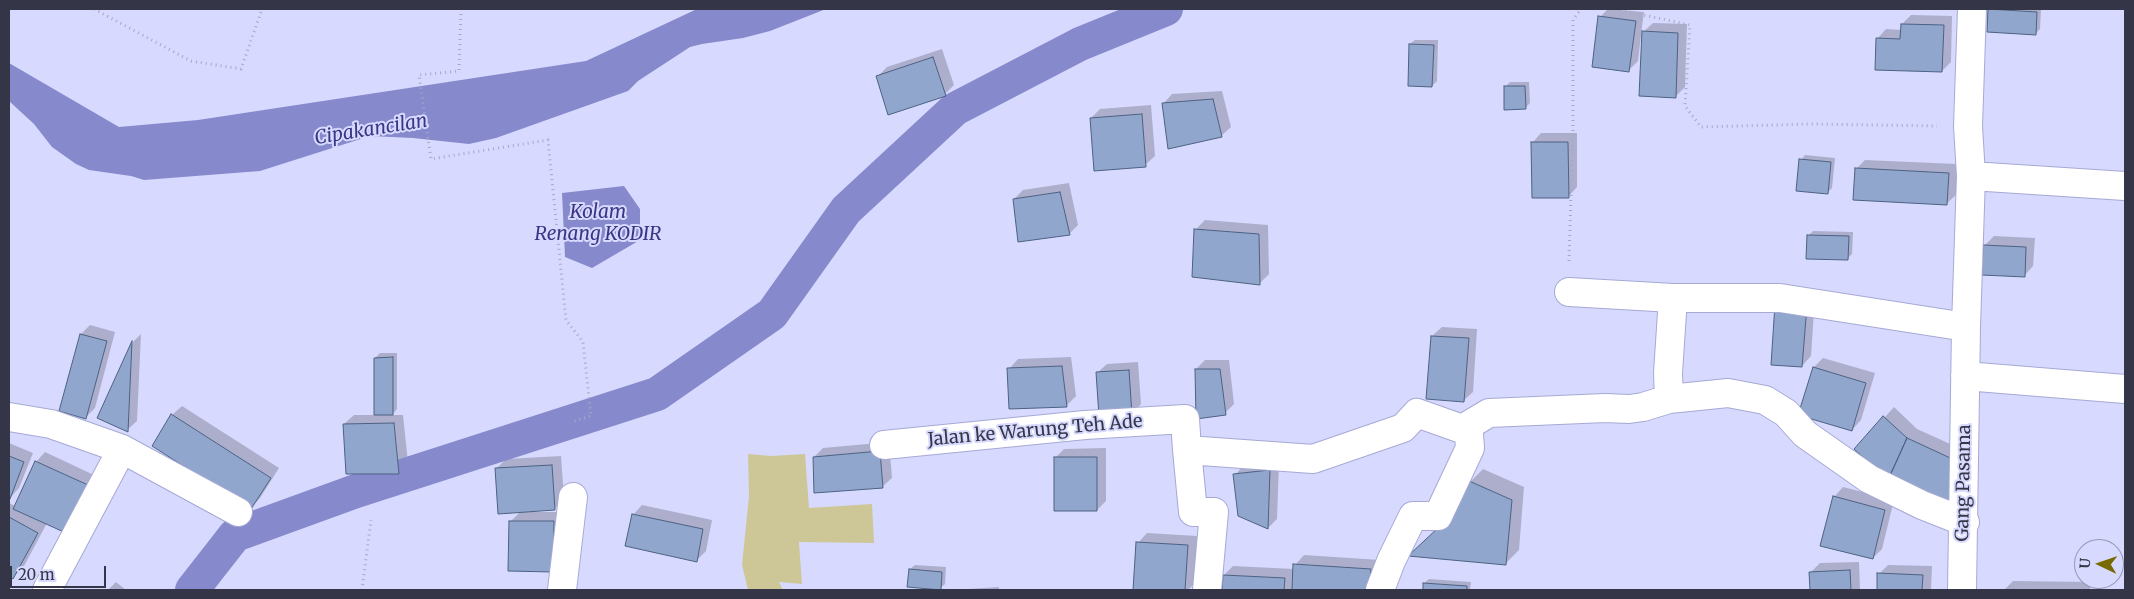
<!DOCTYPE html>
<html>
<head>
<meta charset="utf-8">
<style>
  body { margin:0 }
  #map { position:relative; width:2134px; height:599px; overflow:hidden; background:#d7dafe; font-family:Merriweather,serif }
  canvas { display:block }
  .frame { position:absolute; inset:0; border:10px solid #343547; pointer-events:none }
  .north { position:absolute; left:2074px; top:539px; width:50px; height:50px; box-sizing:border-box; background:#d7dafe; border:1px solid #9698b5; border-radius:50%; rotate:273deg; font-size:14px; font-weight:700; line-height:20px; text-align:center; color:#343547 }
  .north::after { content:''; display:block; margin:auto; width:18px; height:22px; background:#776a02; clip-path:polygon(50% 0,100% 100%,50% 72%,0 100%) }
  .scale { position:absolute; left:10px; top:566px; width:96px; height:22px; box-sizing:border-box; border:2px solid #343547; border-top:0; padding-left:6px; font-size:15px; line-height:18px; white-space:nowrap; color:#343547; -webkit-text-stroke:4px #d7dafe; paint-order:stroke }
</style>
</head>
<body>
<div id="map">
<canvas width="2134" height="599"></canvas>
<div class="frame"></div>
<div class="north">U</div>
<div class="scale">20 m</div>
</div>
<script>
const ctx = document.querySelector('canvas').getContext('2d');
ctx.lineJoin = 'round';
function fillPath(path, color) { ctx.fillStyle = color; ctx.fill(path, 'evenodd'); }
const shape = rows => new Path2D(rows.map(r => 'M' + r).join(''));
function stroke(path, color, width, dash) { ctx.strokeStyle = color; ctx.lineWidth = width; ctx.lineCap = dash ? 'butt' : 'round'; ctx.setLineDash(dash || []); ctx.stroke(path); }
function label(font, color, halo, rows, align = 'center') {
  ctx.font = font + ' Merriweather,serif'; ctx.lineWidth = 4; ctx.setLineDash([]); ctx.textBaseline = 'middle'; ctx.strokeStyle = halo; ctx.fillStyle = color; for (const [text, x, y, turn = 0] of rows) {
    ctx.save(); ctx.translate(x, y); ctx.rotate((+turn || 0) * Math.PI / 180); ctx.textAlign = isNaN(turn) ? turn : align; if (halo) ctx.strokeText(text, 0, 0); ctx.fillText(text, 0, 0); ctx.restore();
  }
}
fillPath(shape([
  [748,454,771,456,805,454,809,508,872,504,874,543,799,542,802,584,779,582,783,590,748,590,742,565,749,496]
]), '#cdc798');
fillPath(shape([
  [697,9,826,9,770,31,743,38,702,44,690,47,638,81,628,91,496,138,469,144,413,138,370,136,260,171,144,180,131,176,89,170,76,164,52,147,34,124,9,101,9,63,119,127,198,120,586,61],
  [624,186,640,209,640,240,592,268,565,257,562,193]
]), '#8689cb');
fillPath(shape([
  [1608,9,1644,12,1641,34,1653,23,1687,24,1685,87,1675,97,1643,35,1641,35,1638,61,1628,71,1600,17],
  [1990,9,2041,9,2040,29,2035,34],
  [1911,15,1952,16,1951,62,1942,71,1877,39,1886,29,1902,30,1902,24],
  [1415,40,1438,40,1437,81,1432,86,1410,44],
  [942,49,954,85,945,94,877,77,887,67],
  [1510,82,1529,82,1530,103,1525,108,1505,87],
  [1222,91,1231,127,1221,136,1163,104,1172,94],
  [1151,105,1155,156,1145,165,1091,118,1100,109],
  [1541,133,1577,133,1577,187,1568,197,1532,143],
  [1805,155,1835,158,1832,188,1828,192,1801,160],
  [1865,160,1957,164,1956,195,1946,204,1856,169],
  [1069,183,1078,225,1069,234,1014,199,1023,190],
  [1205,220,1268,225,1269,274,1259,284,1195,230],
  [1813,231,1853,232,1852,254,1848,258,1808,236],
  [1994,236,2035,238,2033,266,2024,276,1985,245],
  [1815,297,1811,356,1802,366,1776,305],
  [90,325,115,332,95,408,86,417,61,410,81,334],
  [1442,327,1477,329,1473,392,1463,401,1432,336],
  [141,334,137,421,127,430,99,417,133,342],
  [380,353,397,353,397,409,392,415,403,415,408,463,398,473,344,424,354,415,375,415,375,358],
  [1071,357,1076,396,1066,406,1009,369,1018,359],
  [1823,358,1875,373,1861,420,1852,430,1800,414,1814,367],
  [1205,360,1229,360,1234,404,1225,413,1196,369],
  [1138,362,1141,404,1132,414,1097,373,1107,364],
  [182,406,279,468,260,498,251,508,172,415],
  [1894,407,1917,429,1968,452,1965,501,1856,449],
  [889,442,892,478,882,487,814,457,823,448],
  [9,443,33,453,19,488,10,498],
  [1106,448,1106,501,1097,510,1055,458,1064,449],
  [45,452,96,476,75,522,47,523,23,568,13,577,9,575,9,503,15,506,36,462],
  [561,456,564,499,554,509,532,510,533,512,563,512,562,561,510,522,521,511,497,468,506,459],
  [1279,462,1277,519,1268,528,1235,475,1244,465],
  [1483,469,1524,487,1519,550,1506,563,1457,511,1470,482],
  [1843,487,1894,500,1882,549,1873,558,1834,497],
  [642,505,712,520,706,551,696,561,633,515],
  [1147,533,1197,536,1194,584,1188,590,1134,590,1138,543],
  [1304,555,1380,560,1378,590,1223,590,1224,575,1233,566,1294,569,1295,565],
  [1859,562,1860,590,1812,590,1811,572,1820,563],
  [915,565,946,567,945,584,940,588,910,569],
  [1888,565,1932,566,1931,590,1878,590,1879,574],
  [1429,579,1471,582,1470,590,1424,590,1424,583],
  [2013,581,2090,582,2090,590,2004,590],
  [116,582,126,590,108,590],
  [999,587,999,590,952,590]
]), '#0003');
stroke(shape([
  [192,590,235,535,356,491,657,394,772,314,846,210,955,109,1080,44,1166,9]
]), '#8689cb', 34);
const building = shape([
  [1988,9,2037,12,2036,35,1987,32,1988,9],
  [1598,16,1636,21,1629,72,1592,67,1598,16],
  [1901,24,1944,25,1942,72,1875,70,1876,38,1900,39,1901,24],
  [1642,31,1678,33,1676,98,1639,96,1642,31],
  [1409,44,1434,45,1432,87,1408,86,1409,44],
  [933,57,946,96,888,115,876,76,933,57],
  [1504,86,1525,86,1526,109,1504,110,1504,86],
  [1213,99,1222,137,1168,149,1162,103,1213,99],
  [1142,114,1146,167,1094,171,1090,118,1142,114],
  [1531,142,1568,142,1569,198,1532,198,1531,142],
  [1799,159,1831,162,1828,194,1796,191,1799,159],
  [1855,168,1949,173,1947,205,1853,200,1855,168],
  [1060,192,1070,235,1018,242,1013,199,1060,192],
  [1194,229,1259,234,1260,285,1192,277,1194,229],
  [1807,235,1849,236,1848,260,1806,259,1807,235],
  [1983,245,2026,247,2025,277,1982,275,1983,245],
  [1775,304,1807,306,1802,367,1771,365,1775,304],
  [80,334,107,341,86,419,59,411,80,334],
  [1431,336,1469,338,1464,402,1426,399,1431,336],
  [132,341,128,432,97,418,132,341],
  [393,357,393,415,374,415,374,358,393,357],
  [1062,366,1067,407,1009,409,1007,368,1062,366],
  [1813,367,1866,383,1852,431,1798,415,1813,367],
  [1195,369,1220,369,1226,415,1196,419,1195,369],
  [1129,370,1132,415,1099,417,1096,372,1129,370],
  [171,414,271,478,251,509,152,446,171,414],
  [1883,416,1907,438,1888,480,1854,449,1883,416],
  [394,423,399,474,346,474,343,424,394,423],
  [1907,438,1959,462,1957,511,1888,480,1907,438],
  [880,451,883,488,814,493,813,457,880,451],
  [9,456,24,462,10,499,9,499,9,456],
  [1054,457,1097,457,1097,511,1054,511,1054,457],
  [35,461,88,485,66,533,13,509,35,461],
  [552,465,555,510,498,514,495,468,552,465],
  [1270,470,1268,529,1238,516,1233,474,1270,470],
  [1469,481,1512,500,1506,565,1408,556,1456,511,1469,481],
  [1833,496,1885,510,1873,559,1820,546,1833,496],
  [632,514,703,529,697,562,625,546,632,514],
  [9,517,38,533,13,579,9,576,9,517],
  [509,521,554,521,553,572,508,571,509,521],
  [1136,542,1188,545,1185,590,1133,590,1136,542],
  [1293,564,1371,569,1369,590,1292,590,1293,564],
  [909,569,942,572,941,590,907,587,909,569],
  [1850,570,1851,590,1810,590,1809,572,1850,570],
  [1877,573,1923,575,1922,590,1877,590,1877,573],
  [1223,575,1285,578,1284,590,1222,590,1223,575],
  [1423,583,1467,586,1467,590,1423,590,1423,583]
]);
fillPath(building, '#90a6cc');
stroke(building, '#4c6183', 1);
const minor = shape([
  [1971,176,2125,186],
  [1569,292,1673,298,1780,298,1966,327],
  [1965,376,2125,389],
  [1669,399,1728,393,1765,400,1786,413,1805,434,1869,479,1922,505,1965,522],
  [9,417,51,424,122,449,238,512],
  [884,445,1085,425,1185,419,1187,450,1313,459,1403,428,1417,413,1462,429],
  [1187,450,1193,512,1214,512,1207,590],
  [47,590,122,449],
  [562,590,573,497],
  [1380,590,1391,561,1413,516,1438,516,1470,448,1469,434,1462,429,1489,413,1605,408,1629,409,1643,407,1669,399,1668,373,1673,298],
  [1962,590,1966,327,1971,176,1968,126,1972,9]
]);
stroke(minor, '#a6a9d4', 30);
stroke(shape([
  [94,9,191,61,241,69,262,9],
  [461,9,459,71,419,75,431,159,548,140,566,320,583,342,591,416,571,422],
  [1615,9,1690,25,1685,106,1701,127,1811,124,1937,126],
  [1569,261,1573,127,1573,20,1581,9],
  [362,590,371,520]
]), '#a6a8c6', 3, [1, 4]);
stroke(minor, '#fff', 28);
label('18px', '#343547', '#d7dafe', [
  ["Jalan ke Warung Teh Ade",1035,431,-5],
  ["Gang Pasama",1964,483,-89]
]);
label('italic 19px', '#3a3685', '#d7dafe', [
  ["Cipakancilan",371,130,-9],
  ["Kolam",598,213],
  ["Renang KODIR",598,235]
]);
</script>
</body>
</html>
